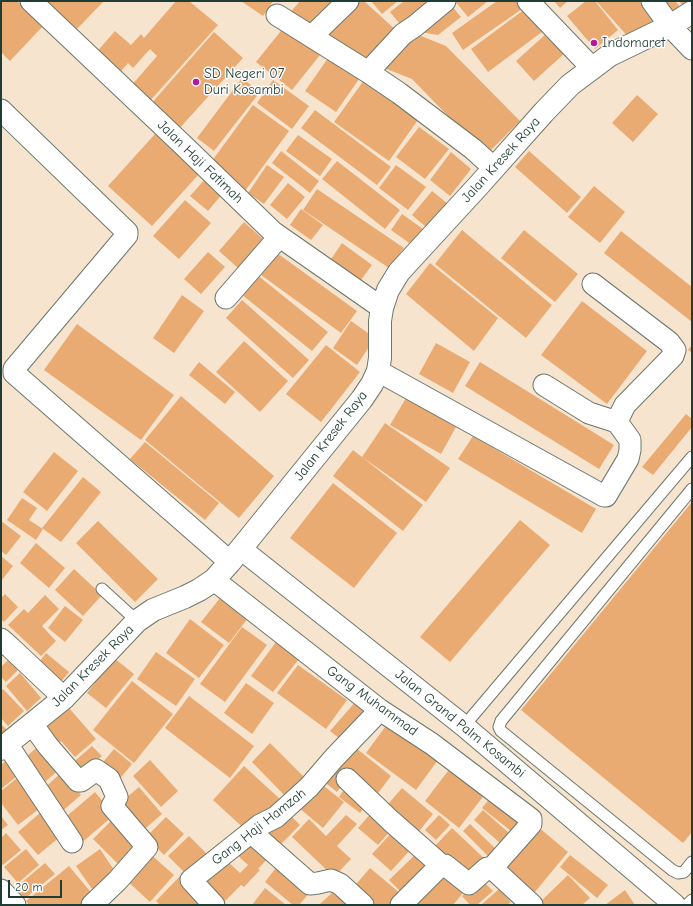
<!DOCTYPE html>
<html>
<head>
<meta charset="utf-8">
<style>
  body { margin:0 }
  #map { position:relative; width:693px; height:906px; overflow:hidden; background:#f7e4cf; font-family:"Comic Neue",sans-serif }
  canvas { display:block }
  .frame { position:absolute; inset:0; border:2px solid #1f3d34; pointer-events:none }
  .scale { position:absolute; left:8px; top:880px; width:54px; height:18px; box-sizing:border-box; border:2px solid #1f3d34; border-top:0; padding-left:5px; font-size:12px; line-height:14px; white-space:nowrap; color:#1f3d34; -webkit-text-stroke:3px #fff; paint-order:stroke }
</style>
</head>
<body>
<div id="map">
<canvas width="693" height="906"></canvas>
<div class="frame"></div>
<div class="scale">20 m</div>
</div>
<script>
const ctx = document.querySelector('canvas').getContext('2d');
ctx.lineJoin = 'round';
function fillPath(path, color) { ctx.fillStyle = color; ctx.fill(path, 'evenodd'); }
const shape = rows => new Path2D(rows.map(r => 'M' + r).join(''));
function stroke(path, color, width, dash) { ctx.strokeStyle = color; ctx.lineWidth = width; ctx.lineCap = dash ? 'butt' : 'round'; ctx.setLineDash(dash || []); ctx.stroke(path); }
function label(font, color, halo, rows, align = 'center') {
  ctx.font = font + ' "Comic Neue",sans-serif'; ctx.lineWidth = 3; ctx.setLineDash([]); ctx.textBaseline = 'middle'; ctx.strokeStyle = halo; ctx.fillStyle = color; for (const [text, x, y, turn = 0] of rows) {
    ctx.save(); ctx.translate(x, y); ctx.rotate((+turn || 0) * Math.PI / 180); ctx.textAlign = isNaN(turn) ? turn : align; if (halo) ctx.strokeText(text, 0, 0); ctx.fillText(text, 0, 0); ctx.restore();
  }
}
fillPath(shape([
  [1,1,17,1,43,26,10,61,1,52],
  [44,1,104,1,75,31],
  [176,1,189,1,218,25,149,102,131,86,157,56,150,49,133,68,128,63,117,76,94,55,115,31,131,45,141,34,144,38],
  [241,1,273,1,263,16],
  [300,1,337,1,311,32,289,14],
  [349,1,364,1,399,33,367,68,324,29],
  [371,1,398,1,382,14],
  [404,1,441,1,404,29,390,12],
  [455,1,488,1,468,17],
  [497,1,517,1,522,9,463,50,452,33],
  [554,1,568,1,560,8],
  [586,1,595,1,618,30,595,49,567,16],
  [596,1,647,1,659,15,631,40],
  [657,1,675,1,680,7,668,16],
  [679,1,688,1,682,5],
  [451,5,461,17,438,35,415,31],
  [525,9,542,32,488,72,471,49],
  [288,22,324,50,292,90,256,62],
  [214,32,243,58,178,130,150,105],
  [547,33,565,53,534,81,516,61],
  [421,36,446,46,520,121,486,155,412,79,379,66,398,44],
  [333,51,364,72,336,112,305,91],
  [367,76,422,114,389,161,334,122],
  [242,78,260,92,214,151,197,138],
  [273,80,309,106,292,129,257,103],
  [637,95,658,114,633,142,612,123],
  [253,105,289,131,245,191,209,165],
  [315,110,391,167,377,185,301,128],
  [419,127,449,149,425,179,396,157],
  [155,134,199,174,152,226,108,186],
  [298,135,332,159,320,176,286,151],
  [281,151,319,181,310,193,272,163],
  [529,151,581,197,567,213,515,167],
  [451,152,471,169,450,196,430,180],
  [337,161,400,210,385,229,322,179],
  [267,165,284,177,264,204,248,193],
  [396,165,426,187,408,210,379,188],
  [206,178,223,193,208,211,190,196],
  [288,183,305,197,287,219,270,205],
  [594,186,625,212,600,243,568,217],
  [317,189,404,248,389,268,303,210],
  [432,191,447,203,426,227,412,215],
  [185,200,211,223,179,259,153,236],
  [301,209,323,225,311,240,290,225],
  [402,214,423,229,412,245,391,230],
  [244,222,264,240,239,269,219,251],
  [462,230,552,305,526,338,435,264],
  [524,230,578,274,555,302,501,258],
  [621,231,692,287,692,322,604,253],
  [342,243,372,265,361,280,331,259],
  [208,252,225,267,201,294,184,279],
  [277,253,357,311,341,333,261,275],
  [430,263,498,318,474,351,406,294],
  [256,274,328,332,312,351,241,294],
  [182,295,204,311,174,353,153,338],
  [242,300,309,360,293,378,226,318],
  [582,301,647,351,607,404,541,355],
  [351,321,375,338,357,365,333,348],
  [77,324,174,395,141,440,44,370],
  [244,341,288,381,260,412,216,372],
  [436,343,470,362,453,393,419,374],
  [326,345,360,372,321,422,286,394],
  [692,345,692,353,688,350],
  [199,362,235,392,225,404,189,375],
  [480,362,614,445,599,469,465,386],
  [181,396,274,476,239,518,145,440],
  [406,398,456,427,441,454,390,425],
  [686,414,692,419,692,427,653,475,642,467],
  [385,423,450,468,426,502,362,457],
  [473,436,596,509,582,533,458,459],
  [145,442,219,503,205,520,130,459],
  [353,450,423,505,403,531,333,476],
  [54,452,78,471,47,511,23,492],
  [83,477,101,492,61,542,42,528],
  [333,483,397,533,354,588,290,538],
  [22,498,37,508,29,520,43,529,36,540,7,520],
  [692,502,692,832,683,843,521,710],
  [520,520,550,545,450,662,420,637],
  [1,521,21,536,6,555,1,551],
  [98,521,158,579,135,602,76,543],
  [36,543,65,568,49,588,20,563],
  [1,556,13,566,1,581],
  [74,569,102,595,83,616,55,590],
  [224,593,251,614,229,643,201,622],
  [5,594,18,607,4,622,1,619,1,598],
  [45,595,59,609,42,626,56,641,41,656,8,625,24,609,28,613],
  [65,606,83,620,65,642,48,628],
  [190,619,224,645,199,678,166,653],
  [242,627,267,645,225,702,200,684],
  [279,638,302,655,273,692,251,676],
  [156,652,195,679,176,706,137,679],
  [46,653,69,672,59,684,36,666],
  [11,657,21,667,6,682,1,677,1,667],
  [114,658,134,674,106,708,87,693],
  [298,665,347,700,326,729,277,693],
  [20,673,41,698,27,711,6,686],
  [132,681,173,714,134,763,93,730],
  [246,683,274,703,252,734,224,713],
  [3,689,24,711,8,726,1,718,1,692],
  [189,696,254,746,230,778,165,728],
  [357,700,370,712,344,742,330,731],
  [69,708,96,739,75,757,61,741,53,748,40,732],
  [388,723,438,760,416,790,366,753],
  [1,724,8,731,1,737],
  [270,743,307,780,288,799,252,762],
  [41,744,61,768,40,786,20,762],
  [92,746,102,756,78,777,69,766],
  [356,748,391,776,375,797,349,776,337,792,322,780,336,762,341,767],
  [114,749,132,764,117,782,99,767],
  [11,756,23,771,1,789,1,765],
  [150,760,178,791,161,807,133,776],
  [244,766,281,800,250,834,213,800],
  [451,767,485,794,459,828,425,801],
  [62,772,81,795,59,814,40,792],
  [21,775,44,805,18,825,1,803,1,791],
  [319,782,344,802,323,828,299,808],
  [347,785,369,802,360,813,339,797],
  [139,787,162,814,139,834,115,807],
  [402,788,433,814,415,836,383,810],
  [95,792,114,815,79,845,60,822],
  [490,798,523,825,516,835,482,808],
  [483,810,509,833,500,843,474,820],
  [286,811,300,825,276,849,263,835],
  [373,811,393,828,378,845,358,828],
  [41,812,61,836,38,855,18,832],
  [346,815,357,824,337,846,351,859,334,877,292,837,309,819,326,836],
  [439,815,450,825,436,840,425,830],
  [1,816,8,825,1,830],
  [166,817,184,834,164,855,146,837],
  [113,819,142,849,122,868,93,839],
  [470,824,499,852,491,859,463,831],
  [537,826,568,852,530,898,499,872],
  [452,828,487,861,468,880,434,847],
  [394,830,413,847,391,871,372,854],
  [6,833,21,850,3,865,1,863,1,838],
  [189,836,209,856,188,876,168,856],
  [254,838,271,855,258,869,260,870,244,887,241,885,221,905,202,887,227,861,240,873,248,865,237,855],
  [26,849,39,865,18,883,4,867],
  [100,849,116,873,92,889,76,866],
  [420,850,436,865,405,896,389,880],
  [148,852,174,875,150,902,124,878],
  [570,855,608,885,597,898,560,867],
  [45,863,55,874,23,900,14,889],
  [278,865,311,891,299,905,293,905,265,882],
  [69,866,94,896,84,905,29,905,26,901],
  [370,868,401,894,392,905,370,905,352,889],
  [438,872,463,893,453,905,411,905],
  [181,875,212,905,160,905,156,901],
  [568,875,590,898,582,905,541,905,539,903],
  [481,879,493,891,477,905,470,905,462,896],
  [265,888,286,905,252,905],
  [499,889,511,902,507,905,481,905],
  [625,890,635,905,605,905],
  [333,892,347,905,319,905]
]), '#eaab73');
const service = shape([
  [692,489,501,721,499,727,501,731,672,870,678,873,684,872,692,862],
  [102,589,137,621],
  [464,726,692,457],
  [687,905,692,900]
]);
const minor = shape([
  [31,1,182,144,273,232,382,308],
  [528,1,592,68],
  [652,1,670,26,692,49],
  [277,15,368,72,399,93,473,149,494,168],
  [312,36,348,1],
  [368,72,403,34,415,26,445,1],
  [1,110,127,232,127,235,14,369,14,373,230,562],
  [226,298,279,237],
  [378,371,604,496,606,496,628,459,630,450,630,440,617,422,621,413,625,405,673,356,675,350,669,342,593,284],
  [544,385,589,413,617,422],
  [241,549,464,726,675,905],
  [214,580,380,710,432,744,531,819,531,824,492,868],
  [1,639,11,648,64,698],
  [32,724,48,746,78,781,81,781,96,770,109,779,117,797,112,806,147,847,118,880,92,905],
  [7,744,72,842],
  [347,779,391,821,441,865],
  [252,833,310,884,318,883,331,880,340,884,363,905],
  [492,868,532,905],
  [1,890,15,905],
  [214,905,191,880,260,825,276,817,309,787,334,758,380,710],
  [401,905,441,865,445,865,469,884,487,868,492,868]
]);
const tertiary = shape([
  [1,749,64,698,137,621,153,610,185,597,199,590,214,580,230,562,362,399,372,384,378,371,380,358,380,321,382,308,388,290,399,272,479,185,544,112,570,85,610,55,670,26,692,12]
]);
stroke(service, '#6b776a', 13);
stroke(minor, '#6b776a', 23);
stroke(tertiary, '#6b776a', 24);
stroke(service, '#fff', 11);
stroke(minor, '#fff', 21);
stroke(tertiary, '#fff', 22);
for (const [x, y, r, color] of [
  [594,43,4,"#b5179e"],
  [196,82,4,"#b5179e"]
]) { const dot = new Path2D(); dot.arc(x, y, r, 0, 2 * Math.PI); ctx.fillStyle = color; ctx.fill(dot); stroke(dot, '#fff', 1.5); }
label('14px', '#1f3d34', '#fff', [
  ["Indomaret",602,43],
  ["SD Negeri 07",204,74],
  ["Duri Kosambi",204,90]
], 'left');
label('14px', '#1f3d34', '#fff', [
  ["Jalan Kresek Raya",501,160,-48],
  ["Jalan Haji Fatimah",200,162,44],
  ["Jalan Kresek Raya",331,436,-52],
  ["Jalan Kresek Raya",93,666,-45],
  ["Gang Muhammad",372,701,36],
  ["Jalan Grand Palm Kosambi",460,724,39],
  ["Gang Haji Hamzah",259,827,-38]
]);
</script>
</body>
</html>
